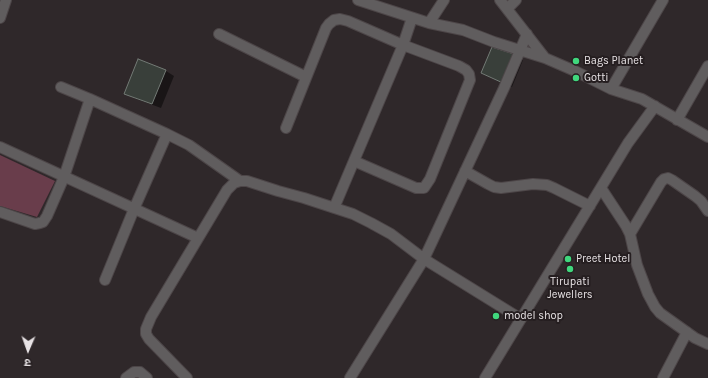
<!DOCTYPE html>
<html>
<head>
<meta charset="utf-8">
<style>
  body { margin:0 }
  #map { position:relative; width:708px; height:378px; overflow:hidden; background:#2f282a; font-family:Karla,"Noto Sans Devanagari",sans-serif }
  canvas { display:block }
  .north { position:absolute; left:8px; top:330px; width:40px; height:40px; -webkit-text-stroke:3px #251e20; paint-order:stroke; rotate:182deg; font-size:11px; font-weight:700; line-height:16px; text-align:center; color:#e8e3e5 }
  .north::after { content:''; display:block; margin:auto; width:14px; height:18px; background:#e8e3e5; clip-path:polygon(50% 0,100% 100%,50% 72%,0 100%) }
</style>
</head>
<body>
<div id="map">
<canvas width="708" height="378"></canvas>
<div class="north">उ</div>
</div>
<script>
const ctx = document.querySelector('canvas').getContext('2d');
ctx.lineJoin = 'round';
function fillPath(path, color) { ctx.fillStyle = color; ctx.fill(path, 'evenodd'); }
const shape = rows => new Path2D(rows.map(r => 'M' + r).join(''));
function stroke(path, color, width, dash) { ctx.strokeStyle = color; ctx.lineWidth = width; ctx.lineCap = dash ? 'butt' : 'round'; ctx.setLineDash(dash || []); ctx.stroke(path); }
function label(font, color, halo, rows, align = 'center') {
  ctx.font = font + ' Karla,sans-serif'; ctx.lineWidth = 4; ctx.setLineDash([]); ctx.textBaseline = 'middle'; ctx.strokeStyle = halo; ctx.fillStyle = color; for (const [text, x, y, turn = 0] of rows) {
    ctx.save(); ctx.translate(x, y); ctx.rotate((+turn || 0) * Math.PI / 180); ctx.textAlign = isNaN(turn) ? turn : align; if (halo) ctx.strokeText(text, 0, 0); ctx.fillText(text, 0, 0); ctx.restore();
  }
}
fillPath(shape([
  [0,155,55,181,37,217,0,206]
]), '#693d4b');
fillPath(shape([
  [514,55,523,60,512,87,491,77],
  [166,71,174,76,161,108,134,98,126,93]
]), '#0007');
const building = shape([
  [492,47,514,54,503,83,481,73,492,47],
  [138,59,166,70,152,104,124,94,138,59]
]);
fillPath(building, '#393f3a');
stroke(building, '#737a75', 1);
const minor = shape([
  [358,0,429,23,463,30,494,42,545,58],
  [500,0,545,58,575,71,611,89,642,99,708,137],
  [507,9,516,0],
  [0,18,6,0],
  [429,23,444,0],
  [219,34,306,77],
  [61,87,90,99,167,134,189,145,240,181],
  [611,89,663,0],
  [677,120,708,66],
  [286,128,326,28,329,24,334,20,340,19,348,21,403,45,459,66,466,70,469,74,470,80,430,179,424,188,416,188,354,161],
  [0,147,198,238],
  [465,171,488,184,494,187,501,188,533,184,547,185,554,188,590,206],
  [601,188,626,226,630,234,637,265,648,294,655,307,660,313,695,338,708,344],
  [334,208,403,45,412,18],
  [0,212,35,224,40,223,43,222,47,216,64,177,90,99],
  [630,234,661,182,664,179,668,178,672,180,695,196,701,201,708,211],
  [105,280,134,209,167,134],
  [126,378,134,372,140,372,147,378],
  [187,378,149,339,146,334,146,329,151,317,227,190,234,183,240,181,247,181,278,191,304,198,353,214,371,223,391,234,424,259,521,319],
  [350,378,424,259,504,88,527,34],
  [485,378,628,143,655,106],
  [663,378,687,332]
]);
stroke(minor, '#4d4648', 12);
stroke(minor, '#605d5e', 10);
for (const [x, y, r, color] of [
  [576,61,4,"#40d77d"],
  [576,78,4,"#40d77d"],
  [568,259,4,"#40d77d"],
  [570,269,4,"#40d77d"],
  [496,316,4,"#40d77d"]
]) { const dot = new Path2D(); dot.arc(x, y, r, 0, 2 * Math.PI); ctx.fillStyle = color; ctx.fill(dot); stroke(dot, '#251e20', 1.5); }
label('11px', '#e8e3e5', '#251e20', [
  ["Bags Planet",584,61],
  ["Gotti",584,78],
  ["Preet Hotel",576,259],
  ["Tirupati",570,282,"center"],
  ["Jewellers",570,295,"center"],
  ["model shop",504,316]
], 'left');
</script>
</body>
</html>
